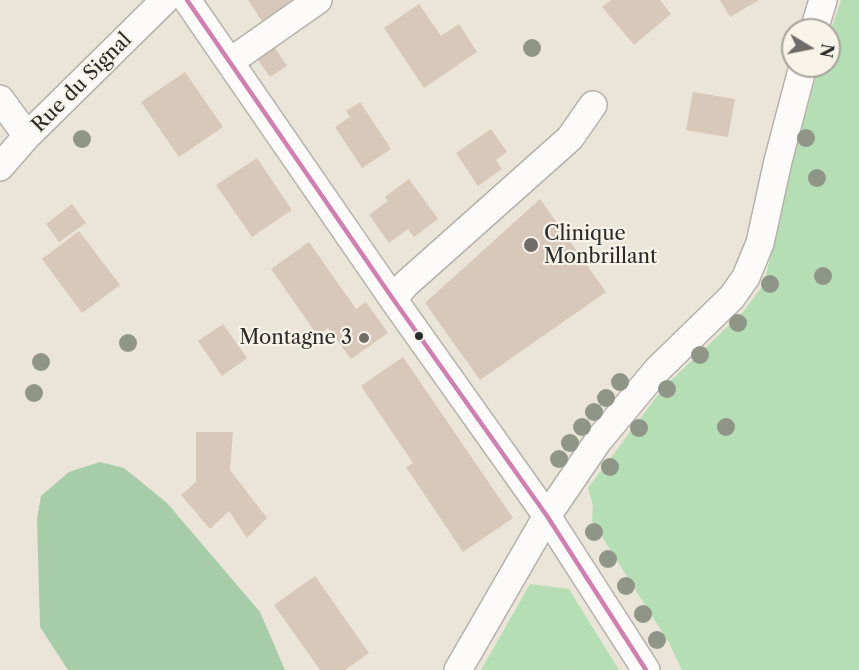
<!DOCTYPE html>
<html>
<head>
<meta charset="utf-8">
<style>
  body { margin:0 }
  #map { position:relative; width:859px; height:670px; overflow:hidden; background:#ebe4d8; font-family:"Libre Caslon Text",serif }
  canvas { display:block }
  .north { position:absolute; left:781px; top:18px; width:60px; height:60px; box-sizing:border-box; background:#f7f3e8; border:2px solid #a5a39c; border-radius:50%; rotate:100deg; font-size:16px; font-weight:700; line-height:24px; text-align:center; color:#2b2b2b }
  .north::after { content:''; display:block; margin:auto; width:21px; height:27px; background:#6e6c68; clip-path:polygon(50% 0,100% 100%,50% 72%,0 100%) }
</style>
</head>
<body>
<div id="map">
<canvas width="859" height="670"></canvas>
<div class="north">N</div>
</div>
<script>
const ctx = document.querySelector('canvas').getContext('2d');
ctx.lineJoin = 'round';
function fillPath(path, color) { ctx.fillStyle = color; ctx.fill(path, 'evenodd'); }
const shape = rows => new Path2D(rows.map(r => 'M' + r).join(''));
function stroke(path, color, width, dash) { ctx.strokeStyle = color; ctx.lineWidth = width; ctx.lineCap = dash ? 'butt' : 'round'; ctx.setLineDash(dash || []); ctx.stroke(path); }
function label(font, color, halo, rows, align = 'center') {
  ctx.font = font + ' "Libre Caslon Text",serif'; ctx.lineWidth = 4.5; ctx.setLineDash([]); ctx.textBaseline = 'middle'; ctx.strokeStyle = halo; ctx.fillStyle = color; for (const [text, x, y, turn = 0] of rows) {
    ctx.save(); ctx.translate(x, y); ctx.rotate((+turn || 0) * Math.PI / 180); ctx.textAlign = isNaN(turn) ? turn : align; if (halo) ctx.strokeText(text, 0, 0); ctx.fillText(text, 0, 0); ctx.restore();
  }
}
fillPath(shape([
  [841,0,859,0,859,670,682,670,669,643,592,521,593,505,588,488,664,387,743,312,764,284,796,146,819,66,829,66,829,36],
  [530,584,569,589,619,670,481,670]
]), '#b6deb4');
fillPath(shape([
  [100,462,124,468,167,503,260,612,285,670,68,670,40,627,37,519,41,496,69,472]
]), '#a7cca8');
fillPath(shape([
  [248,0,292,0,262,21],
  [611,0,660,0,671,14,634,45,602,7],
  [720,0,759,0,730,17],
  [419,4,441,36,459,24,477,52,424,88,384,28],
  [273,45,287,66,270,77,256,57],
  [185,72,223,127,179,157,141,102],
  [693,92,735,99,728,137,686,130],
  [360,102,391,149,362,168,335,127,350,117,346,111],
  [491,129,507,152,496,160,502,169,478,186,456,153],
  [257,158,292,210,252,237,216,185],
  [409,179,438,219,414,237,408,229,389,243,369,215,388,201,385,197],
  [540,199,606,292,480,380,425,303],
  [72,204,86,223,59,242,46,224],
  [79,231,120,285,82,313,42,259],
  [309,242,356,309,366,302,388,333,351,359,328,328,318,336,271,269],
  [223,324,247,358,222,376,198,341],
  [403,357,513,518,463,552,406,467,413,463,361,386],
  [196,432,233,432,230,470,267,518,247,538,229,511,210,529,181,495,196,482],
  [315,576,369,653,345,670,320,670,274,605]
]), '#d8c8b9');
const minor = shape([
  [187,0,393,299,547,516,646,670],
  [814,30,823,0],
  [231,61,318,0],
  [0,99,27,136],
  [0,167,27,136,165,0],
  [393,299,406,284,570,138,593,105],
  [458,670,547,516,598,441,657,370,732,297,746,277,760,243,778,161,803,66]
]);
stroke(minor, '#b5b1aa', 30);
stroke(shape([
  [567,670,575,670]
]), '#d4d2cf', 4, [1.5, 4.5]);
stroke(minor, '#fcfbf9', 27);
stroke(shape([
  [187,0,393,299,547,516,646,670]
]), '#d080b0', 4.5);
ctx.fillStyle = '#8f9688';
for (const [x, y] of [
  [532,48],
  [806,138],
  [82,139],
  [817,178],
  [823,276],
  [770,284],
  [738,323],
  [128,343],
  [700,355],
  [41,362],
  [620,382],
  [667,389],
  [34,393],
  [606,398],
  [594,412],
  [582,427],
  [726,427],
  [639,428],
  [570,443],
  [559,459],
  [610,467],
  [594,532],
  [608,559],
  [626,586],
  [643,614],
  [657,640]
]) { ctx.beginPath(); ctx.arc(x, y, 9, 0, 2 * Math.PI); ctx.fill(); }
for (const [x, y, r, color] of [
  [531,245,8,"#6e6c68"],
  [419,336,5,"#2b2b2b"],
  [364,338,6,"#6e6c68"]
]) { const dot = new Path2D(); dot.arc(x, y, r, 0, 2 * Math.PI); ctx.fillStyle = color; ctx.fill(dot); stroke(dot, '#f7f3e8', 2); }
label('20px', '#2b2b2b', '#f7f3e8', [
  ["Rue du Signal",82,83,-45]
]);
label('20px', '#2b2b2b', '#f7f3e8', [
  ["Clinique",544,234],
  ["Monbrillant",544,257],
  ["Montagne 3",352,338,"right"]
], 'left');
</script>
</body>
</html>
